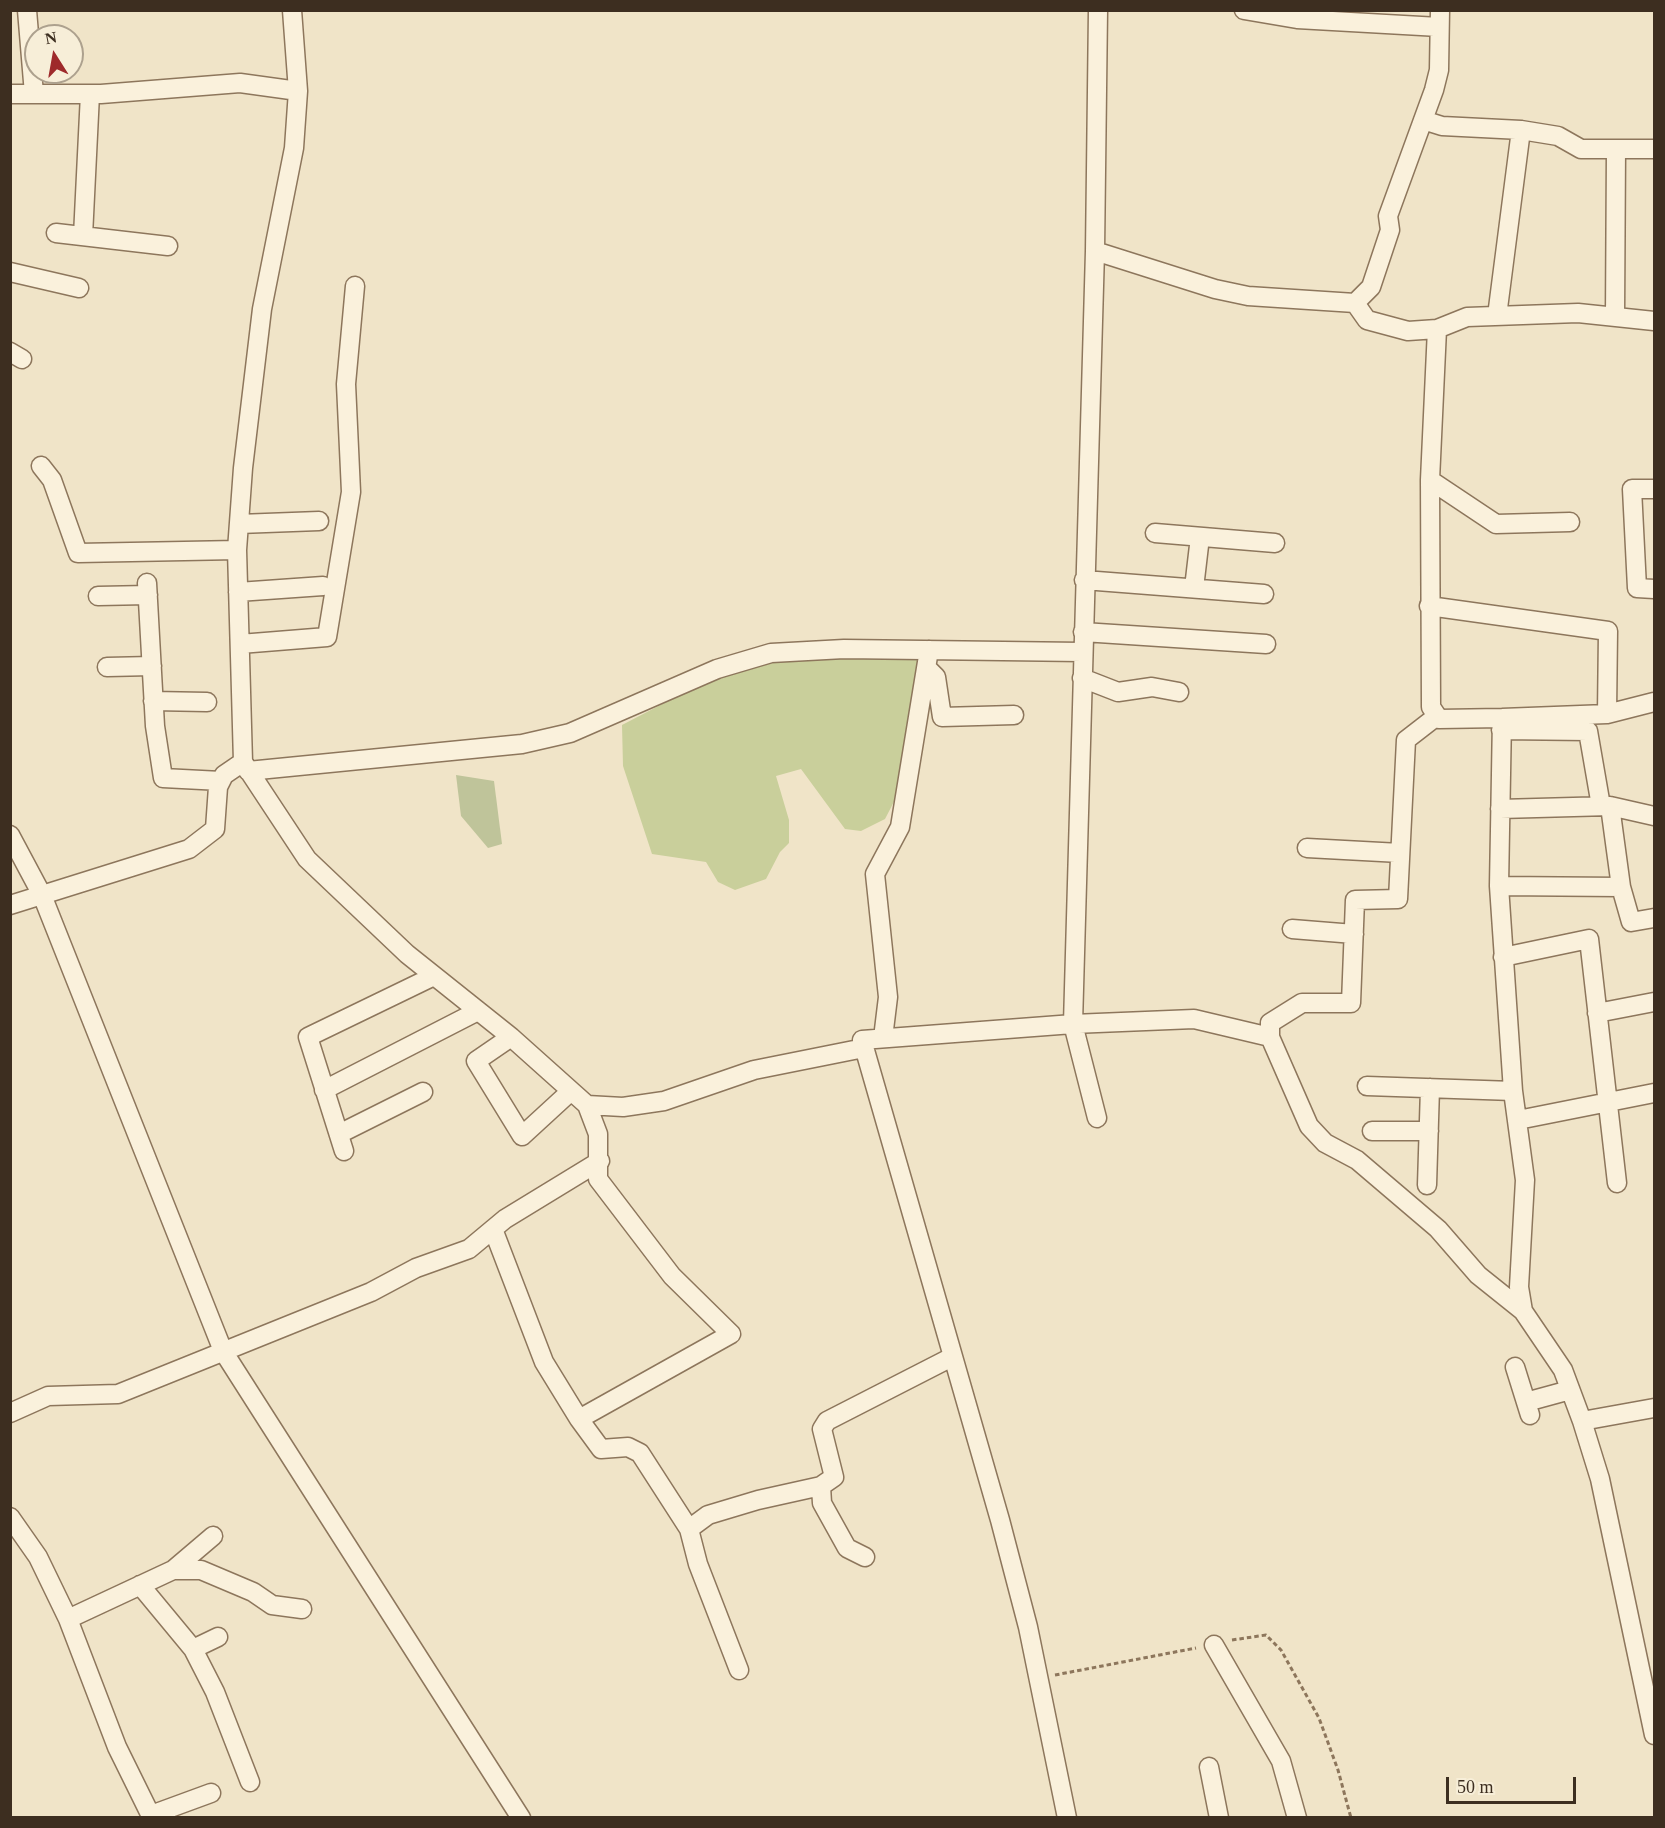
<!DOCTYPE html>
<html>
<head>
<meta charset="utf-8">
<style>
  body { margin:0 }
  #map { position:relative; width:1665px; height:1828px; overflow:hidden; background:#f0e4c8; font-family:"Times New Roman",serif }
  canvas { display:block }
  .frame { position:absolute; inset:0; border:12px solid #3d2e20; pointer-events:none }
  .north { position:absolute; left:24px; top:24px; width:60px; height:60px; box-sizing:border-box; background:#f7eed8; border:2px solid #ada18e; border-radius:50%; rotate:349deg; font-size:16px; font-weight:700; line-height:24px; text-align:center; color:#3d2e20 }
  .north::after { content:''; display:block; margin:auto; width:21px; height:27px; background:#9e2a2b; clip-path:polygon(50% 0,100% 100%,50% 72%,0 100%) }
  .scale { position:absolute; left:1446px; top:1777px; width:130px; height:27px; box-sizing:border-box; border:3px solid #3d2e20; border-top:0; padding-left:8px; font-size:18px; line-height:21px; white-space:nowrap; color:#3d2e20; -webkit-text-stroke:4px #f7eed8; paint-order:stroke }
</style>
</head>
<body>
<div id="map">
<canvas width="1665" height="1828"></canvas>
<div class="frame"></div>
<div class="north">N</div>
<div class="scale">50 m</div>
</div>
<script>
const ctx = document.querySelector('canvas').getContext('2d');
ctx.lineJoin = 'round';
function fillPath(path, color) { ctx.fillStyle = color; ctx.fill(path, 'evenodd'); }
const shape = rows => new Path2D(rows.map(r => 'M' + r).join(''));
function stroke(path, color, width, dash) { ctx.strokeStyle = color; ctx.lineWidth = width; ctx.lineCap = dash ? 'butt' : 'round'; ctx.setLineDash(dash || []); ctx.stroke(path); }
fillPath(shape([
  [848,656,921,659,898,794,885,819,861,831,845,829,801,769,776,776,789,820,789,843,780,852,766,879,735,890,718,882,706,862,652,854,623,766,622,725,720,674,778,659]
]), '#c9cf9b');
fillPath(shape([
  [456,775,494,781,502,844,488,848,461,816]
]), '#bfc49a');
const minor = shape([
  [27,10,34,94],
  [1244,10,1297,19,1439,27],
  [10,94,101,94,240,83,298,91],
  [1423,120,1442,126,1521,130,1558,136,1581,149,1654,149],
  [56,233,168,246],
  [83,236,90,94],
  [1095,251,1215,289,1248,296,1355,303,1371,287,1390,230,1388,216,1434,90,1439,70,1440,10],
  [10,272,79,288],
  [1355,303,1367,320,1408,331,1437,329,1467,317,1578,313,1654,321],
  [1497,316,1521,130],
  [1615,316,1616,149],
  [1437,329,1430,480,1431,707,1439,719,1502,718,1607,714,1654,702],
  [10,352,22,359],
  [41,466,52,480,78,553,237,550],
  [1430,480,1496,524,1570,522],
  [1654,489,1632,489,1637,588,1654,589],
  [239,524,319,521],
  [1155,533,1275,543],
  [1084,580,1264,594],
  [147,583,155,726,163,778,221,781],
  [1194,588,1200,537],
  [238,592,323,586],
  [98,596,148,595],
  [1429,606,1608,631,1607,714],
  [1083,632,1266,644],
  [240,644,327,637,351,492,346,384,355,286],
  [107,667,152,666],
  [927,668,936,677,942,717,1014,715],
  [1082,678,1118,692,1152,687,1179,692],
  [153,701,207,702],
  [1502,718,1499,886,1513,1091,1525,1180,1519,1287,1523,1311,1563,1370,1582,1421,1600,1479,1654,1735],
  [1501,730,1588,731,1601,806],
  [243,762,307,859,407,954,511,1037,587,1105,623,1107,664,1101,754,1070,864,1048],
  [248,771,522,744,570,733,717,669,771,653,844,649,1082,652],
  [1500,809,1610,806],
  [1654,816,1610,806,1621,887,1631,922,1654,918],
  [10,835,42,895,223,1351,521,1818],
  [1307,848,1400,853],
  [1499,886,1621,887],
  [10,905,189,849,215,829,218,787,224,775,243,762,237,550,243,468,262,309,294,148,298,91,292,10],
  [1292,929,1354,934],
  [1503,957,1589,939,1617,1183],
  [1597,1013,1654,1002],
  [511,1037,476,1061,522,1136,571,1091],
  [1270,1037,1270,1023,1302,1003,1351,1003,1355,900,1398,899,1406,740,1437,716],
  [883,1038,888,997,875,874,900,827,929,650],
  [1367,1086,1513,1091],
  [324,1090,478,1011],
  [1097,1118,1073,1024,1194,1019,1270,1037,1309,1126,1325,1143,1357,1160,1438,1229,1478,1275,1523,1311],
  [1518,1120,1654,1093],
  [1372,1131,1429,1131],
  [339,1134,423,1092],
  [344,1151,308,1037,434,976],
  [1427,1185,1430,1088],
  [493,1229,544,1362,579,1419,601,1449,628,1447,640,1453,689,1529,698,1564,739,1670],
  [1515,1367,1530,1415],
  [1526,1402,1570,1390],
  [10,1413,48,1396,118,1394,371,1292,416,1268,469,1249,505,1219,600,1161],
  [579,1419,731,1334,672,1276,598,1179,598,1134,587,1105],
  [1582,1421,1654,1408],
  [821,1486,822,1503,847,1548,865,1557],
  [10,1517,38,1557,68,1619,117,1747,152,1818],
  [689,1529,708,1515,758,1500,821,1486,834,1477,822,1429,827,1421,952,1357],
  [173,1570,201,1570,253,1592,272,1605,302,1609],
  [140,1585,193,1649,215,1692,250,1782],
  [68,1619,173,1570,213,1536],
  [1214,1645,1281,1761,1297,1818],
  [193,1649,218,1637],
  [1209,1767,1219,1818],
  [151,1815,211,1793],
  [1067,1818,1028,1627,1000,1520,862,1040,1073,1024,1095,251,1098,10]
]);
stroke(minor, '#8d765c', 21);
stroke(shape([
  [1232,1640,1266,1635,1281,1650,1319,1718,1338,1770,1351,1818],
  [1055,1675,1196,1648]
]), '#8d765c', 3, [4.5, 3]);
stroke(minor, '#faf1dc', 18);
</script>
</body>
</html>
